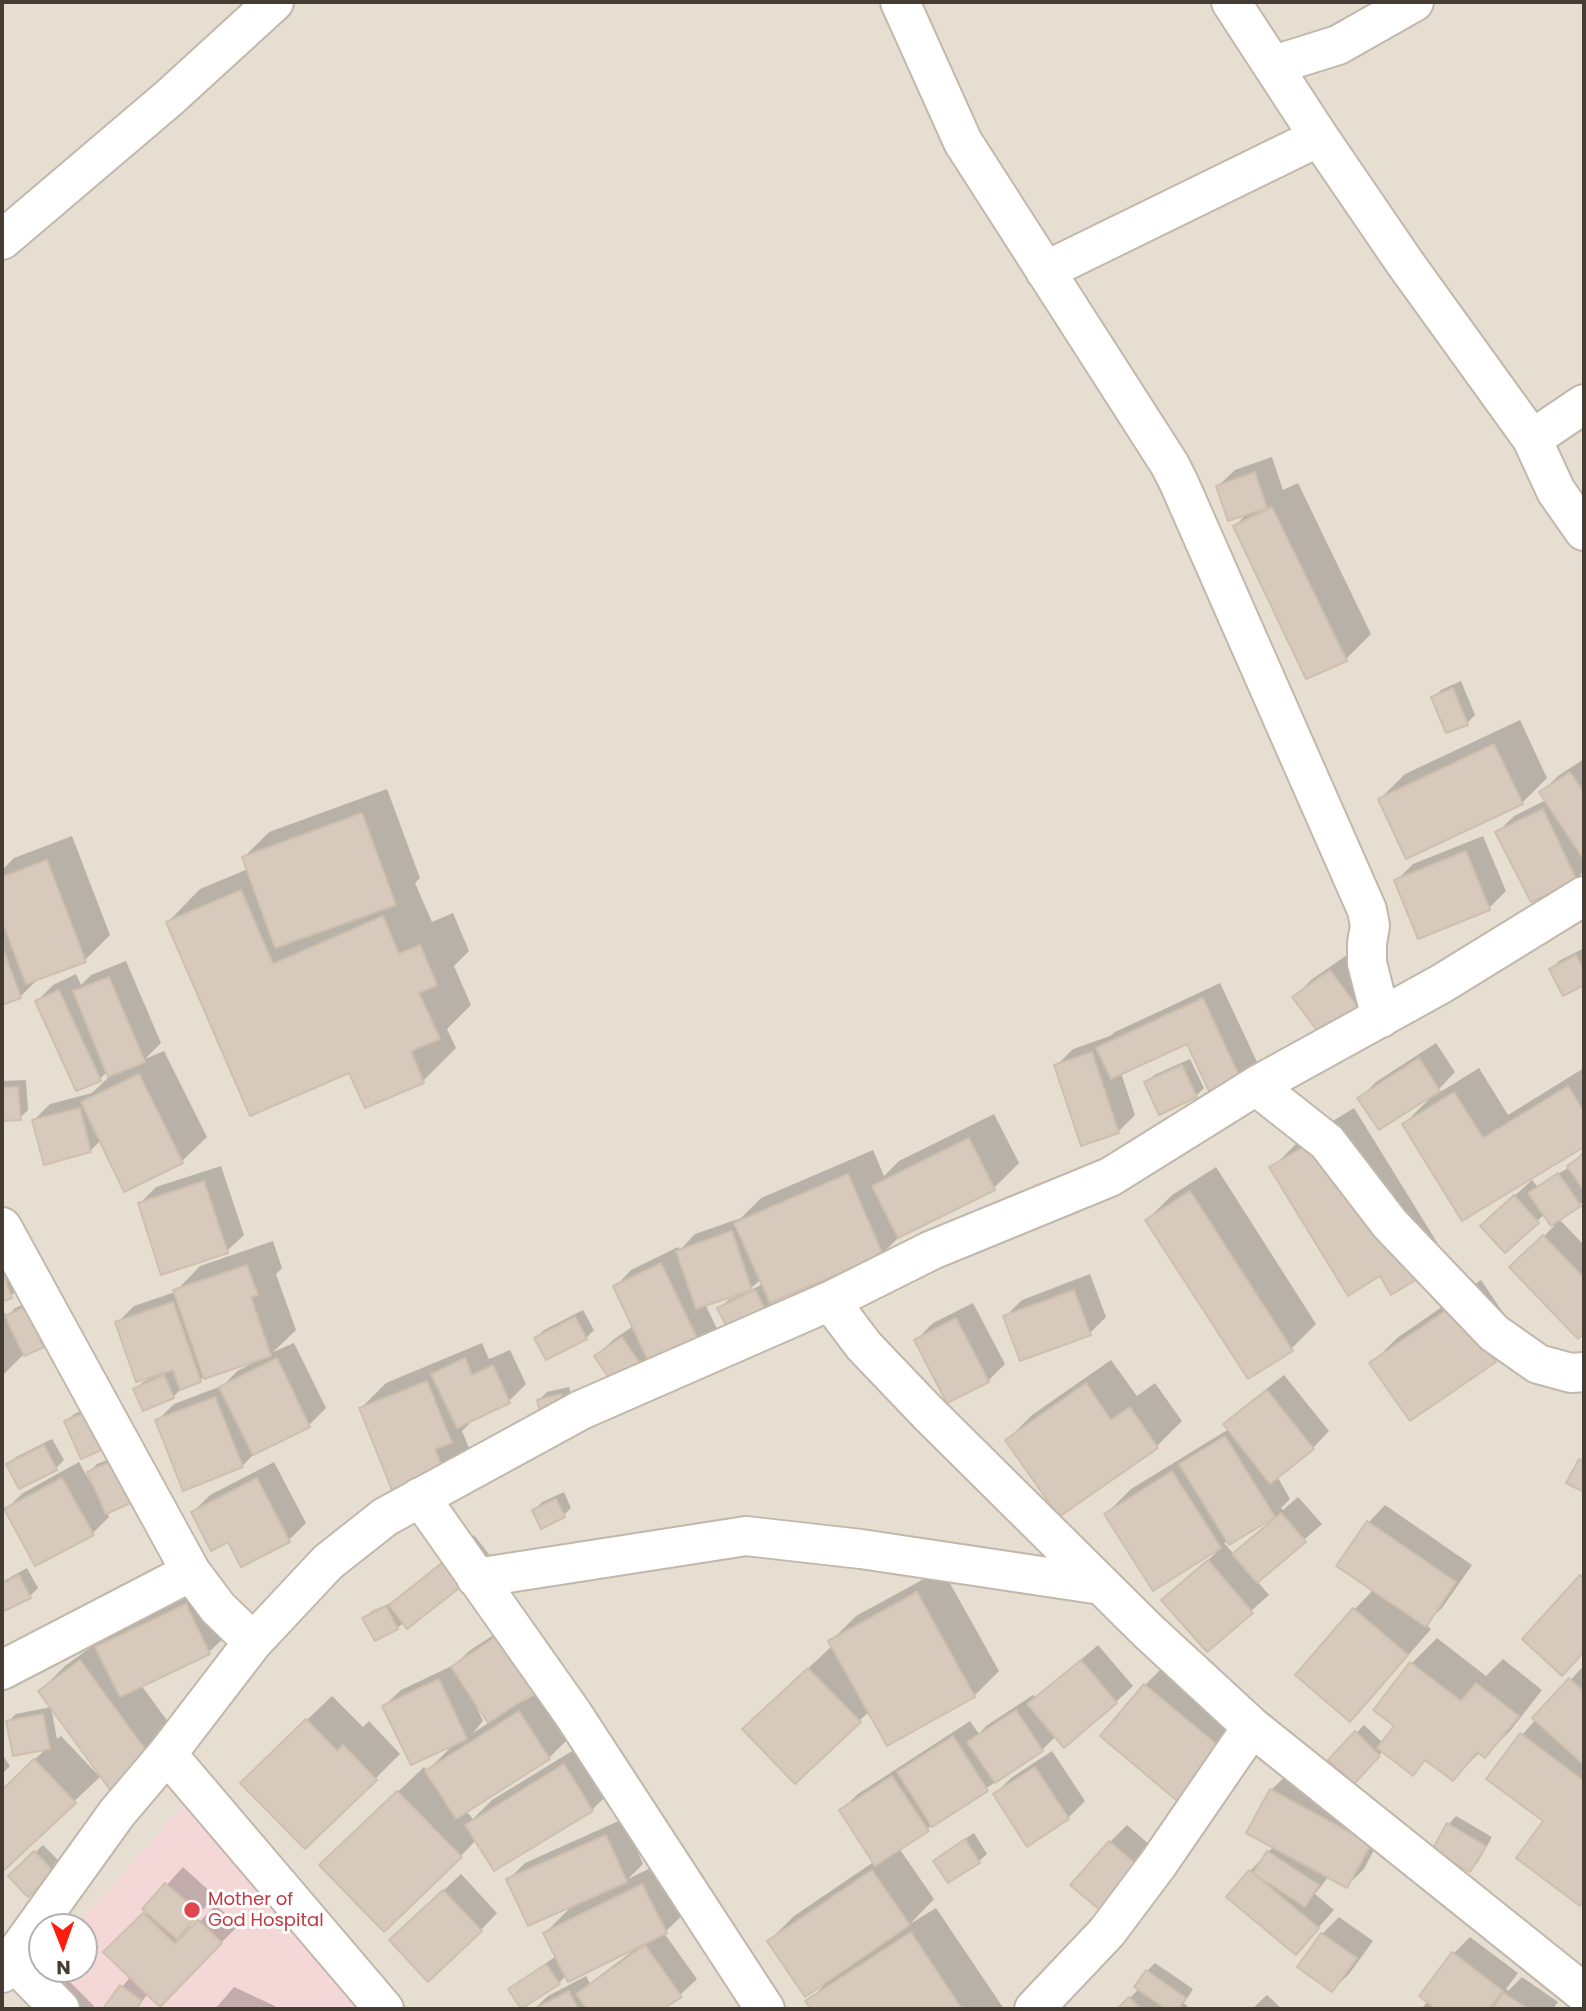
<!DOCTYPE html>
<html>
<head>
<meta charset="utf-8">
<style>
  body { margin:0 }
  #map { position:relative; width:1586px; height:2011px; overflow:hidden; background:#f3ede4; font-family:Poppins,sans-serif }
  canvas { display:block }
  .frame { position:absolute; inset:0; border:4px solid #453d34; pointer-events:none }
  .north { position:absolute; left:28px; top:1913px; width:70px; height:70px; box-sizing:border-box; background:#fff; border:2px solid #b5b1ae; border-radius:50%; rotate:179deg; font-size:19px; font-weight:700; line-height:28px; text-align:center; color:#453d34 }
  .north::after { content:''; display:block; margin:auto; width:24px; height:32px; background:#fe1e10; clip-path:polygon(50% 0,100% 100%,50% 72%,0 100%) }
</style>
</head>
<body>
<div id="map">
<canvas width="1586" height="2011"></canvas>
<div class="frame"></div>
<div class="north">N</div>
</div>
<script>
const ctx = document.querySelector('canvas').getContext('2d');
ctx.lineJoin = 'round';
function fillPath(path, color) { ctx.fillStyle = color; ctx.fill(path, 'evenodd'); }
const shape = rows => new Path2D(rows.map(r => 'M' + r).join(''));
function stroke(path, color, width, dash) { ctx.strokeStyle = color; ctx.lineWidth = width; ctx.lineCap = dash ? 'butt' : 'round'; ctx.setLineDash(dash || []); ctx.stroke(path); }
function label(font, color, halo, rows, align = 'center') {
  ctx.font = font + ' Poppins,sans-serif'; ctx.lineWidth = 6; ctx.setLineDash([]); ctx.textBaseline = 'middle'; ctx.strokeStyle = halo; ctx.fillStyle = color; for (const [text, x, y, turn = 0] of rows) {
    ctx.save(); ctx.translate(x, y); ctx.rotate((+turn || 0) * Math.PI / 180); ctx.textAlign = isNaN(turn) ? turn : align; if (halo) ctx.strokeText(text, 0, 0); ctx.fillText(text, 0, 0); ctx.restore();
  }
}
fillPath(shape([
  [2,2,1584,2,1584,2009,2,2009],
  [42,1927,84,1927,84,1969,42,1969]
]), '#e7ded2');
fillPath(shape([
  [183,1806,281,1893,377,2009,91,2009,53,1969,84,1969,84,1927,75,1927]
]), '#f4d8d7');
fillPath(shape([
  [1272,457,1283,490,1298,483,1371,634,1346,659,1235,526,1248,512,1218,486,1235,470],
  [1461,681,1475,715,1467,723,1433,698,1441,690],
  [1520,720,1547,778,1522,803,1380,799,1405,774],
  [1584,759,1584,871,1576,879,1498,832,1514,816,1546,800,1541,793,1558,776],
  [387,789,420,878,415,883,432,922,453,913,469,951,454,966,471,1005,447,1029,456,1048,423,1081,350,1071,168,922,200,889,248,869,244,857,269,832],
  [72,836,110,935,85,960,40,977,20,997,2,1004,2,870,14,858],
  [1483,836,1506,891,1489,908,1396,881,1413,864],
  [1584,948,1584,983,1564,994,1551,969,1559,961],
  [1347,955,1374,992,1358,1008,1295,997,1311,980],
  [126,961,161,1043,145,1059,164,1051,207,1137,181,1162,101,1140,90,1151,34,1120,50,1104,92,1093,110,1076,108,1071,100,1079,37,1001,53,985,76,974,81,985,91,975],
  [1220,983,1257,1062,1240,1079,1188,1042,1121,1073,1135,1115,1118,1132,1056,1066,1073,1049,1110,1036,1115,1032],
  [1436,1043,1455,1072,1439,1089,1360,1098,1376,1082],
  [1190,1059,1204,1088,1196,1096,1146,1083,1154,1075],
  [1479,1068,1508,1115,1584,1068,1584,1145,1463,1219,1404,1124,1429,1099],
  [26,1080,28,1110,20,1118,2,1120,2,1081],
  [1354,1108,1443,1252,1381,1274,1272,1168,1297,1143],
  [994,1114,1019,1163,994,1188,901,1235,882,1254,772,1301,776,1308,768,1316,720,1308,728,1300,738,1296,737,1293,705,1304,723,1341,659,1379,596,1356,613,1340,633,1326,615,1287,631,1270,678,1247,680,1250,695,1234,741,1218,761,1198,873,1150,884,1176,899,1161],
  [761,1279,763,1284,751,1290,750,1289],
  [1584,1151,1584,1201,1559,1219,1584,1245,1584,1331,1578,1337,1512,1268,1554,1226,1545,1214,1537,1221,1499,1210,1532,1180,1537,1186,1568,1168],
  [221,1166,244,1235,227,1251,140,1203,156,1187],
  [1216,1167,1316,1324,1291,1349,1147,1220,1172,1195],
  [273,1241,282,1268,276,1274,296,1330,273,1352,294,1343,326,1408,309,1425,257,1451,242,1466,157,1421,174,1404,224,1385,237,1371,251,1364,250,1362,203,1378,181,1389,173,1397,135,1390,143,1382,153,1377,117,1323,134,1306,175,1292,200,1266],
  [2,1253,19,1288,11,1296,2,1300],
  [1090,1274,1106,1317,1090,1333,1005,1317,1022,1300],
  [1481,1280,1519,1336,1494,1361,1372,1363,1397,1338],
  [33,1300,51,1338,43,1346,25,1353,2,1376,2,1308,7,1317,15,1308],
  [973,1303,1005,1364,988,1381,916,1340,933,1323],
  [583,1310,594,1330,586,1338,536,1338,544,1330],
  [482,1343,489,1359,510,1350,526,1384,509,1401,476,1417,462,1431,469,1448,444,1473,361,1408,386,1383],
  [1111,1360,1137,1396,1155,1383,1182,1421,1157,1446,1059,1514,1007,1440,1032,1415],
  [1284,1375,1329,1431,1313,1448,1277,1476,1290,1499,1281,1508,1283,1510,1298,1497,1322,1524,1257,1581,1269,1595,1207,1650,1163,1600,1219,1550,1217,1548,1106,1514,1131,1489,1229,1429,1225,1424,1242,1408],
  [1271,1518,1272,1519,1234,1554,1224,1543],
  [569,1387,576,1415,539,1400,547,1392],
  [98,1404,82,1456,66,1422,74,1414],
  [52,1439,64,1460,56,1468,8,1464,16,1457],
  [122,1454,107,1512,109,1517,93,1533,6,1509,23,1493,79,1462,92,1485,94,1483,89,1472,97,1464],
  [274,1462,306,1523,289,1540,229,1540,193,1512,210,1495],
  [564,1492,571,1508,563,1516,534,1510,542,1502],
  [1385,1505,1472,1565,1442,1608,1425,1624,1431,1629,1375,1694,1350,1719,1354,1610,1374,1589,1339,1565,1369,1522],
  [474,1535,491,1557,397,1628,364,1619,372,1611,395,1601],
  [27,1568,38,1588,30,1596,5,1609,2,1604,2,1582],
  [942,1569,999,1671,974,1696,870,1711,859,1721,770,1704,833,1645,831,1641,856,1616],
  [1584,1574,1584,1651,1562,1674,1524,1639],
  [203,1588,226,1636,209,1652,141,1685,177,1734,152,1759,40,1691,65,1666,106,1636,107,1638,114,1631],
  [515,1621,520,1700,522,1702,545,1688,574,1733,549,1758,465,1810,473,1819,492,1800,590,1740,617,1785,592,1810,476,1840,461,1856,347,1840,424,1767,427,1771,455,1743,384,1706,401,1690,456,1664,469,1651],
  [477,1703,490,1722,473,1733,483,1721,475,1704],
  [1437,1638,1486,1676,1503,1659,1542,1690,1510,1731,1485,1756,1480,1752,1453,1779,1427,1759,1413,1774,1383,1751,1354,1782,1330,1760,1364,1725,1383,1743,1396,1726,1375,1710,1412,1663],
  [1098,1645,1133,1686,1116,1702,1056,1736,1042,1750,899,1848,934,1899,910,1924,936,1908,1004,2009,813,2009,808,2001,826,1983,769,1941,794,1916,875,1861,841,1810,858,1794,970,1721,979,1734,986,1726,1033,1695,1036,1698],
  [1170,1660,1255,1731,1213,1782,1145,1685],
  [1584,1665,1584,1899,1580,1903,1545,1821,1522,1735],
  [332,1696,363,1727,369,1721,400,1754,375,1779,267,1758],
  [51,1707,57,1739,61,1736,100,1777,2,1869,2,1790,48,1747,8,1722,16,1714],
  [1052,1751,1085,1801,1068,1818,995,1794,1011,1778],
  [2,1754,10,1766,2,1774],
  [1288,1774,1386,1827,1364,1869,1347,1886,1329,1876,1315,1894,1334,1910,1296,1953,1250,1871,1274,1846,1271,1790],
  [1456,1816,1492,1837,1478,1862,1470,1870,1449,1824],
  [623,1819,643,1864,628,1879,667,1860,691,1907,664,1933,697,1979,680,1995,660,2009,534,2009,548,1996,586,1976,590,1983,634,1950,633,1948,566,1975,559,1983,510,1989,556,1956,545,1933,574,1904,509,1879,525,1863],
  [1127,1825,1160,1854,1072,1885,1110,1842],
  [974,1833,987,1854,979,1861,948,1881,935,1861,943,1853],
  [43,1845,61,1863,28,1895,10,1876],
  [183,1867,215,1896,189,1925,192,1929,216,1905,238,1926,160,2004,148,1993,137,2009,110,2009,106,2007,131,1976,106,1952,147,1911,145,1909],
  [461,1874,497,1913,481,1930,408,1924],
  [1339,1917,1373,1941,1349,1974,1332,1990,1299,1967,1322,1934],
  [1470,1937,1518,1973,1506,1989,1508,1991,1522,1977,1558,2002,1553,2009,1421,2009,1428,2001,1454,1953],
  [1155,1963,1193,1989,1184,2003,1190,2009,1118,2009,1139,1989,1147,1971],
  [68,1980,94,2006,91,2009,39,2009],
  [234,1987,275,2006,274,2009,215,2009],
  [1267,1995,1282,2009,1252,2009]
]), '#0003');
const building = shape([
  [1255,472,1267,508,1228,521,1216,486,1255,472],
  [1272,507,1347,661,1306,679,1233,526,1272,507],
  [1453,688,1468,725,1446,733,1431,697,1453,688],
  [1494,744,1523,804,1406,859,1378,799,1494,744],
  [1570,772,1584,793,1584,860,1539,792,1570,772],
  [1543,809,1577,881,1531,902,1495,832,1543,809],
  [362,813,396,905,275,948,242,857,362,813],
  [1466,851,1490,910,1418,939,1394,880,1466,851],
  [47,860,86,962,26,984,2,921,2,877,47,860],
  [241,890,273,964,383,916,399,954,420,945,437,985,419,993,440,1039,411,1051,424,1083,365,1108,349,1073,250,1116,166,922,241,890],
  [2,946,21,998,2,1005,2,946],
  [1576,955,1584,970,1584,985,1563,996,1549,969,1576,955],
  [1330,970,1359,1009,1322,1037,1292,997,1330,970],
  [109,977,145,1062,108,1077,73,991,109,977],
  [59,990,101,1081,76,1091,35,1001,59,990],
  [1203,998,1241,1080,1211,1095,1187,1044,1111,1079,1096,1048,1203,998],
  [1092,1052,1119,1133,1081,1146,1054,1065,1092,1052],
  [1419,1058,1440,1091,1379,1130,1357,1098,1419,1058],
  [1182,1065,1197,1097,1159,1115,1144,1082,1182,1065],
  [139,1074,183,1163,124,1192,81,1102,139,1074],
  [1568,1086,1584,1112,1584,1147,1462,1221,1402,1124,1454,1092,1483,1138,1568,1086],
  [18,1087,21,1120,2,1121,2,1088,18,1087],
  [80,1108,91,1152,44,1165,32,1120,80,1108],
  [1329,1132,1419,1278,1391,1295,1380,1276,1348,1296,1269,1167,1329,1132],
  [969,1138,995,1190,898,1238,872,1186,969,1138],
  [1584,1154,1584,1191,1567,1166,1584,1154],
  [1558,1173,1581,1206,1551,1226,1528,1193,1558,1173],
  [848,1174,883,1255,770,1303,734,1223,848,1174],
  [204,1181,228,1253,161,1275,138,1203,204,1181],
  [1190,1191,1293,1351,1248,1379,1145,1220,1190,1191],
  [1514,1195,1539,1223,1505,1253,1480,1226,1514,1195],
  [732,1231,752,1290,696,1309,676,1251,732,1231],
  [1543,1235,1584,1278,1584,1333,1578,1339,1509,1267,1543,1235],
  [661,1263,707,1359,658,1382,613,1286,661,1263],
  [247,1265,258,1295,251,1297,271,1356,204,1379,173,1290,247,1265],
  [2,1271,12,1298,2,1302,2,1271],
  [755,1290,769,1317,731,1335,717,1308,755,1290],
  [1074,1290,1091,1335,1020,1361,1003,1316,1074,1290],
  [173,1302,201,1382,180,1390,173,1370,136,1382,115,1322,173,1302],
  [1455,1304,1496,1362,1410,1421,1369,1363,1455,1304],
  [25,1307,44,1347,24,1356,5,1316,25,1307],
  [575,1317,587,1339,546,1360,534,1338,575,1317],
  [956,1318,989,1382,947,1403,914,1340,956,1318],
  [622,1337,653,1383,625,1402,594,1356,622,1337],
  [277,1358,310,1427,253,1455,219,1387,277,1358],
  [465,1358,472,1375,493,1365,510,1403,457,1428,431,1374,465,1358],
  [164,1375,174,1398,143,1411,133,1389,164,1375],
  [427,1381,452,1443,435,1449,445,1475,394,1495,359,1408,427,1381],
  [1086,1383,1111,1420,1130,1407,1158,1448,1059,1517,1005,1440,1086,1383],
  [1267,1390,1314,1449,1270,1484,1223,1424,1267,1390],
  [561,1394,569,1425,544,1430,537,1400,561,1394],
  [215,1397,243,1467,183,1491,155,1420,215,1397],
  [90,1411,106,1448,81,1459,64,1421,90,1411],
  [1225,1436,1275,1517,1229,1545,1179,1464,1225,1436],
  [44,1445,57,1470,19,1489,6,1464,44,1445],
  [1579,1459,1584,1462,1584,1492,1566,1483,1579,1459],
  [114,1460,133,1502,106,1514,87,1472,114,1460],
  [1172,1471,1221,1548,1153,1591,1104,1514,1172,1471],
  [62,1478,94,1535,35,1566,4,1509,62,1478],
  [257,1478,290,1542,241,1567,228,1542,211,1551,191,1512,257,1478],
  [556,1499,565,1517,541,1529,532,1510,556,1499],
  [1281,1513,1306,1542,1257,1583,1232,1554,1281,1513],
  [1367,1521,1456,1582,1426,1627,1336,1566,1367,1521],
  [457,1551,476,1575,407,1629,389,1605,457,1551],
  [1208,1560,1253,1613,1207,1652,1161,1600,1208,1560],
  [19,1575,31,1598,4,1611,2,1607,2,1584,19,1575],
  [1580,1575,1584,1579,1584,1652,1562,1676,1522,1639,1580,1575],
  [917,1592,975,1697,887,1746,828,1641,917,1592],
  [186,1604,210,1654,120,1697,95,1647,186,1604],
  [386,1606,398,1629,375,1641,362,1618,386,1606],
  [1353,1608,1408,1655,1350,1722,1295,1675,1353,1608],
  [497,1636,535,1692,488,1723,451,1667,497,1636],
  [80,1660,153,1760,111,1791,38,1691,80,1660],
  [1081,1660,1117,1703,1064,1748,1027,1704,1081,1660],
  [1410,1662,1461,1701,1476,1683,1519,1716,1485,1758,1477,1752,1453,1781,1425,1760,1413,1776,1377,1748,1394,1726,1373,1710,1410,1662],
  [808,1668,861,1722,795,1784,742,1729,808,1668],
  [1569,1678,1584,1692,1584,1765,1532,1718,1569,1678],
  [439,1679,467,1739,411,1765,382,1706,439,1679],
  [1144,1684,1232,1757,1188,1810,1100,1736,1144,1684],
  [1016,1710,1043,1751,995,1783,967,1742,1016,1710],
  [519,1711,550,1759,456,1819,425,1771,519,1711],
  [43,1714,50,1749,13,1756,6,1721,43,1714],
  [306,1719,337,1751,343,1745,377,1780,305,1849,240,1783,306,1719],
  [1355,1731,1380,1756,1354,1784,1328,1760,1355,1731],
  [1520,1733,1584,1781,1584,1901,1580,1906,1516,1858,1543,1821,1486,1779,1520,1733],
  [953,1736,988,1791,932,1827,897,1772,953,1736],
  [34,1759,76,1803,2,1872,2,1790,34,1759],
  [564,1764,593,1811,494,1871,465,1825,564,1764],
  [1035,1767,1069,1819,1027,1847,993,1794,1035,1767],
  [892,1776,929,1831,875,1866,839,1810,892,1776],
  [1270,1789,1371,1844,1347,1888,1246,1833,1270,1789],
  [397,1791,462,1857,384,1932,319,1865,397,1791],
  [1447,1823,1486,1846,1470,1872,1432,1850,1447,1823],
  [606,1835,627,1882,528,1926,506,1879,606,1835],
  [965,1839,980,1863,948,1883,933,1861,965,1839],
  [1109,1841,1145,1872,1107,1916,1070,1885,1109,1841],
  [34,1851,54,1872,28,1897,8,1876,34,1851],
  [1267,1851,1319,1885,1305,1907,1253,1873,1267,1851],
  [872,1870,910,1925,805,1997,767,1941,872,1870],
  [1249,1870,1319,1928,1296,1955,1226,1897,1249,1870],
  [165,1883,200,1913,177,1939,142,1909,165,1883],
  [642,1884,667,1933,568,1982,543,1933,642,1884],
  [443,1890,482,1931,428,1982,389,1940,443,1890],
  [143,1913,175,1944,198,1920,222,1943,160,2007,103,1952,143,1913],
  [911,1932,962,2009,811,2009,805,2001,911,1932],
  [1321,1933,1357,1958,1332,1992,1297,1967,1321,1933],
  [645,1945,682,1997,663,2009,587,2009,576,1994,645,1945],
  [1452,1952,1503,1991,1489,2009,1436,2009,1419,1996,1452,1952],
  [546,1964,560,1984,521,2009,508,1989,546,1964],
  [1146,1970,1186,1998,1178,2009,1166,2009,1134,1987,1146,1970],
  [120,1985,142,2001,136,2009,107,2009,104,2007,120,1985],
  [569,1991,578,2009,534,2009,569,1991],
  [1504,1993,1528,2009,1492,2009,1504,1993],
  [1129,1997,1141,2009,1117,2009,1129,1997]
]);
fillPath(building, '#d7cabc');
stroke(building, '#cfbfad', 2);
const minor = shape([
  [900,2,963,142,1170,465,1179,483,1367,910,1370,926,1367,943,1367,963,1381,1018],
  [1231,2,1319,137,1405,263,1532,439,1556,491,1584,531],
  [1274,65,1338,45,1414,2],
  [2,240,169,98,274,2],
  [1045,271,1319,137],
  [1532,439,1584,404],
  [1256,1086,1327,1142,1390,1224,1494,1333,1538,1364,1571,1373,1584,1372],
  [2,1227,191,1572,218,1608,253,1642],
  [830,1301,864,1346,928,1413,1148,1631,1252,1727,1584,1993],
  [420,1497,573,1714,765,2009],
  [476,1578,746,1536,861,1549,1101,1585],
  [2,1670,191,1572],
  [167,1754,384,2009],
  [12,1960,60,2009],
  [2,1973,117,1813,167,1754,253,1642,328,1562,385,1517,581,1410,830,1301,932,1250,1110,1177,1256,1086,1441,984,1584,896],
  [1034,2009,1107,1932,1158,1864,1252,1727]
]);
stroke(minor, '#c1b7aa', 42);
stroke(minor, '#fff', 38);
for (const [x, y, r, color] of [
  [192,1910,9,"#e0444e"]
]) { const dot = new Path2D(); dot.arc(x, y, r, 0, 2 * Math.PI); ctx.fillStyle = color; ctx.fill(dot); stroke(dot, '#fff', 2.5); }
label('18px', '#be3a42', '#fff', [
  ["Mother of",208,1900],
  ["God Hospital",208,1921]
], 'left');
</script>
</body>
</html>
